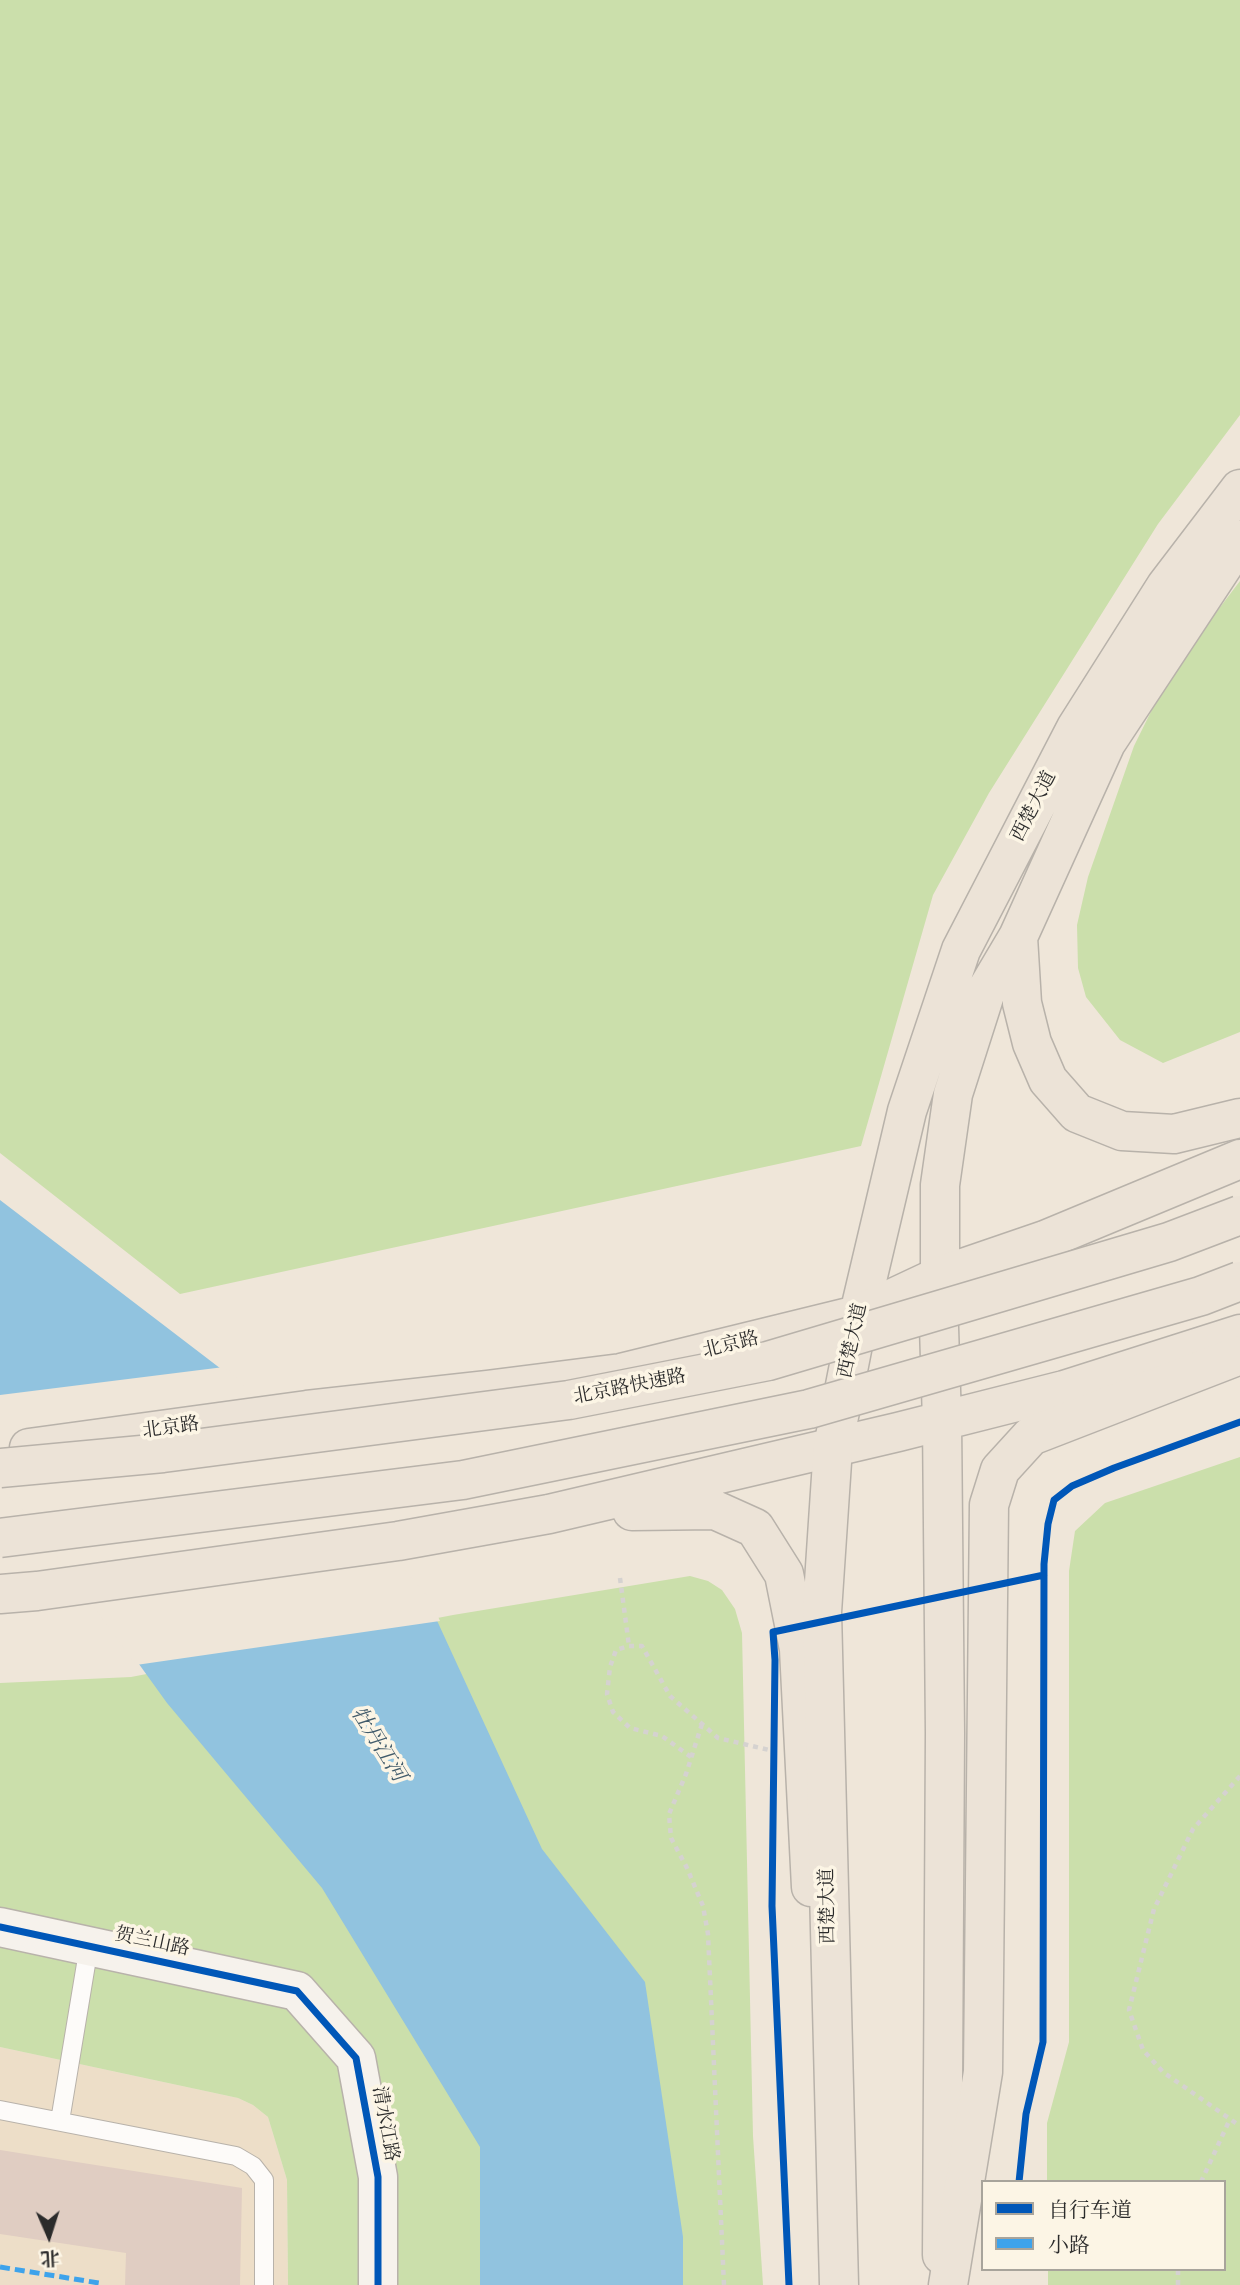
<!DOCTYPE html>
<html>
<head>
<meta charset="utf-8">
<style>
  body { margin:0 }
  #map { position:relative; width:1240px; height:2285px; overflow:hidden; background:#efe6d9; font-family:"IM FELL English","Noto Serif SC",serif }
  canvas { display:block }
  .legend { position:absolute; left:981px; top:2180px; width:245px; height:91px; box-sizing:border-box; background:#fcf5e5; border:2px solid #a8a49b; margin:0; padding:9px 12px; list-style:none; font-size:21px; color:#2b2b2b }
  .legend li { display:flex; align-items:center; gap:14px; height:35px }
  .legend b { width:35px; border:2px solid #a8a49b }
  .north { position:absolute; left:14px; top:2201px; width:70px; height:70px; -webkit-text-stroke:5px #fcf5e5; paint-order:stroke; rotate:177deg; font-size:19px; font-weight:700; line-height:28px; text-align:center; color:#2b2b2b }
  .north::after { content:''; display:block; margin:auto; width:24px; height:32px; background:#2b2b2b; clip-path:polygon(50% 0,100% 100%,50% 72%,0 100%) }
</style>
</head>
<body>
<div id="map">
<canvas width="1240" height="2285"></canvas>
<ul class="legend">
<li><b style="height:9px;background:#0057b8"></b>自行车道</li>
<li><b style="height:9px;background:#3ea3eb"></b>小路</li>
</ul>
<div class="north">北</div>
</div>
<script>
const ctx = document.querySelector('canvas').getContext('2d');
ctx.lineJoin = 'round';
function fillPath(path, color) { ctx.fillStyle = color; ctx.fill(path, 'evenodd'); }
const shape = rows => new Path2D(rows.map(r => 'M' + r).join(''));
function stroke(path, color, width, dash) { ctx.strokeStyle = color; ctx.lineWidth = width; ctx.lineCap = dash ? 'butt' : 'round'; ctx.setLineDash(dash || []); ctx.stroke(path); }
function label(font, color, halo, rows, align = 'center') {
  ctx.font = font + ' "IM FELL English","Noto Serif SC",serif'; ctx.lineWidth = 7; ctx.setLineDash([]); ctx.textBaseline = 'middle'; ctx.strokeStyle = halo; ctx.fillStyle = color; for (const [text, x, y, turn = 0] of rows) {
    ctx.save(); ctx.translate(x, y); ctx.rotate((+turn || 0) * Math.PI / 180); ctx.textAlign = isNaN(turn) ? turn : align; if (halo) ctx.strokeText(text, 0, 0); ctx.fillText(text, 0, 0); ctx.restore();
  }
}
fillPath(shape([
  [0,2047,238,2098,253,2105,268,2117,287,2180,288,2285,0,2285]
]), '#eddec8');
fillPath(shape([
  [0,0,1240,0,1240,415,1158,524,989,793,933,895,861,1146,180,1294,0,1153],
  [1240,581,1240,1032,1163,1063,1120,1040,1086,997,1078,968,1077,925,1088,877,1134,746,1170,673],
  [1240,1457,1240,2285,1048,2285,1048,2269,1224,2269,1224,2182,1047,2182,1047,2123,1069,2042,1069,1571,1075,1531,1105,1503],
  [690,1576,708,1581,722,1590,735,1609,742,1633,753,2136,763,2285,288,2285,287,2180,268,2117,253,2105,238,2098,0,2047,0,1683,131,1677,453,1615]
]), '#cbdfab');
fillPath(shape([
  [0,1200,229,1375,428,1601,542,1849,645,1982,683,2237,683,2285,480,2285,480,2147,322,1888,167,1703,28,1510,0,1483]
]), '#91c3df');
fillPath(shape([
  [224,1367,232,1373,430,1599,440,1621,136,1665,25,1512,0,1488,0,1395]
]), '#efe6d9');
fillPath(shape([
  [0,2150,242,2188,240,2285,125,2285,126,2253,0,2234]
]), '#e0cdc2');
const lane = shape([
  [0,2110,236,2156,253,2166,264,2180,264,2285],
  [60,2121,89,1946]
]);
const secondary = shape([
  [0,1927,297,1991,356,2058,378,2177,378,2285]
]);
const primary = shape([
  [1018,937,1022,1003,1032,1043,1048,1080,1077,1113,1122,1131,1174,1134,1240,1118],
  [859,1314,907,1111,961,950,1076,728,1166,586,1240,489],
  [29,1448,307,1410,488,1390,621,1373,890,1307],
  [632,1511,715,1510,755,1528,784,1574,799,1649,811,1887],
  [0,1594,37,1591,398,1541,549,1514,898,1432,1064,1390,1240,1334],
  [942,2255,945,1733,942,1421,938,1296,940,1276,940,1185,953,1094,986,991,1018,937,1106,743,1240,540]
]);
const highway = shape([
  [839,2285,822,1612,833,1447,859,1314,940,1276,1045,1240,1240,1159],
  [948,2285,983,2072,989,1505,1000,1470,1031,1436,1240,1355]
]);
stroke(lane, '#b8b2aa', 20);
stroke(secondary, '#b8b2aa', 41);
stroke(primary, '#b8b2aa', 41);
stroke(highway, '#b8b2aa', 41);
stroke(shape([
  [620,1578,629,1646],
  [702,1724,686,1774,669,1814,671,1838,687,1868,703,1906,708,1934,724,2285],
  [691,1757,662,1736,630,1728,613,1712,607,1694,610,1667,616,1650,629,1646,642,1646,670,1696,718,1738,769,1750],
  [1240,1776,1193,1829,1154,1909,1129,2010,1143,2050,1163,2072,1240,2126],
  [1201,2182,1230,2119],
  [1178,2285,1178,2269]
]), '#d5d2d0', 4.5, [5, 5]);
stroke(lane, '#fdfbf9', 18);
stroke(secondary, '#f6f2ec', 38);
stroke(primary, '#ece3d7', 38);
stroke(highway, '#ece3d7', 38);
const highwayBridge = shape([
  [0,1468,163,1453,569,1400,768,1361,1169,1242,1240,1215],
  [0,1538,463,1480,809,1409,1201,1296,1240,1281]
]);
stroke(highwayBridge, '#b8b2aa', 41, []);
stroke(highwayBridge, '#ece3d7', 38);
stroke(shape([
  [0,2267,99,2283,99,2285]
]), '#3ea3eb', 5, [10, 5]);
stroke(shape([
  [0,1927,297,1991,356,2058,378,2177,378,2285],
  [1019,2182,1026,2114,1043,2042,1044,1564,1048,1524,1054,1500,1072,1486,1114,1468,1240,1422],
  [789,2285,772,1906,775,1660,773,1632,1044,1575]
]), '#0057b8', 7);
label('19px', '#2b2b2b', '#fcf5e5', [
  ["西楚大道",1035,807,-63],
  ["西楚大道",854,1341,-78],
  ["北京路",731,1346,-14],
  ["北京路快速路",630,1388,-11],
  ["北京路",171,1429,-8],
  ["西楚大道",829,1906,-91],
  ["贺兰山路",152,1943,12],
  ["清水江路",384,2124,80]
]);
label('italic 21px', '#415b6b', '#fcf5e5', [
  ["牡丹江河",377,1745,58]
]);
</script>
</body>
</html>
